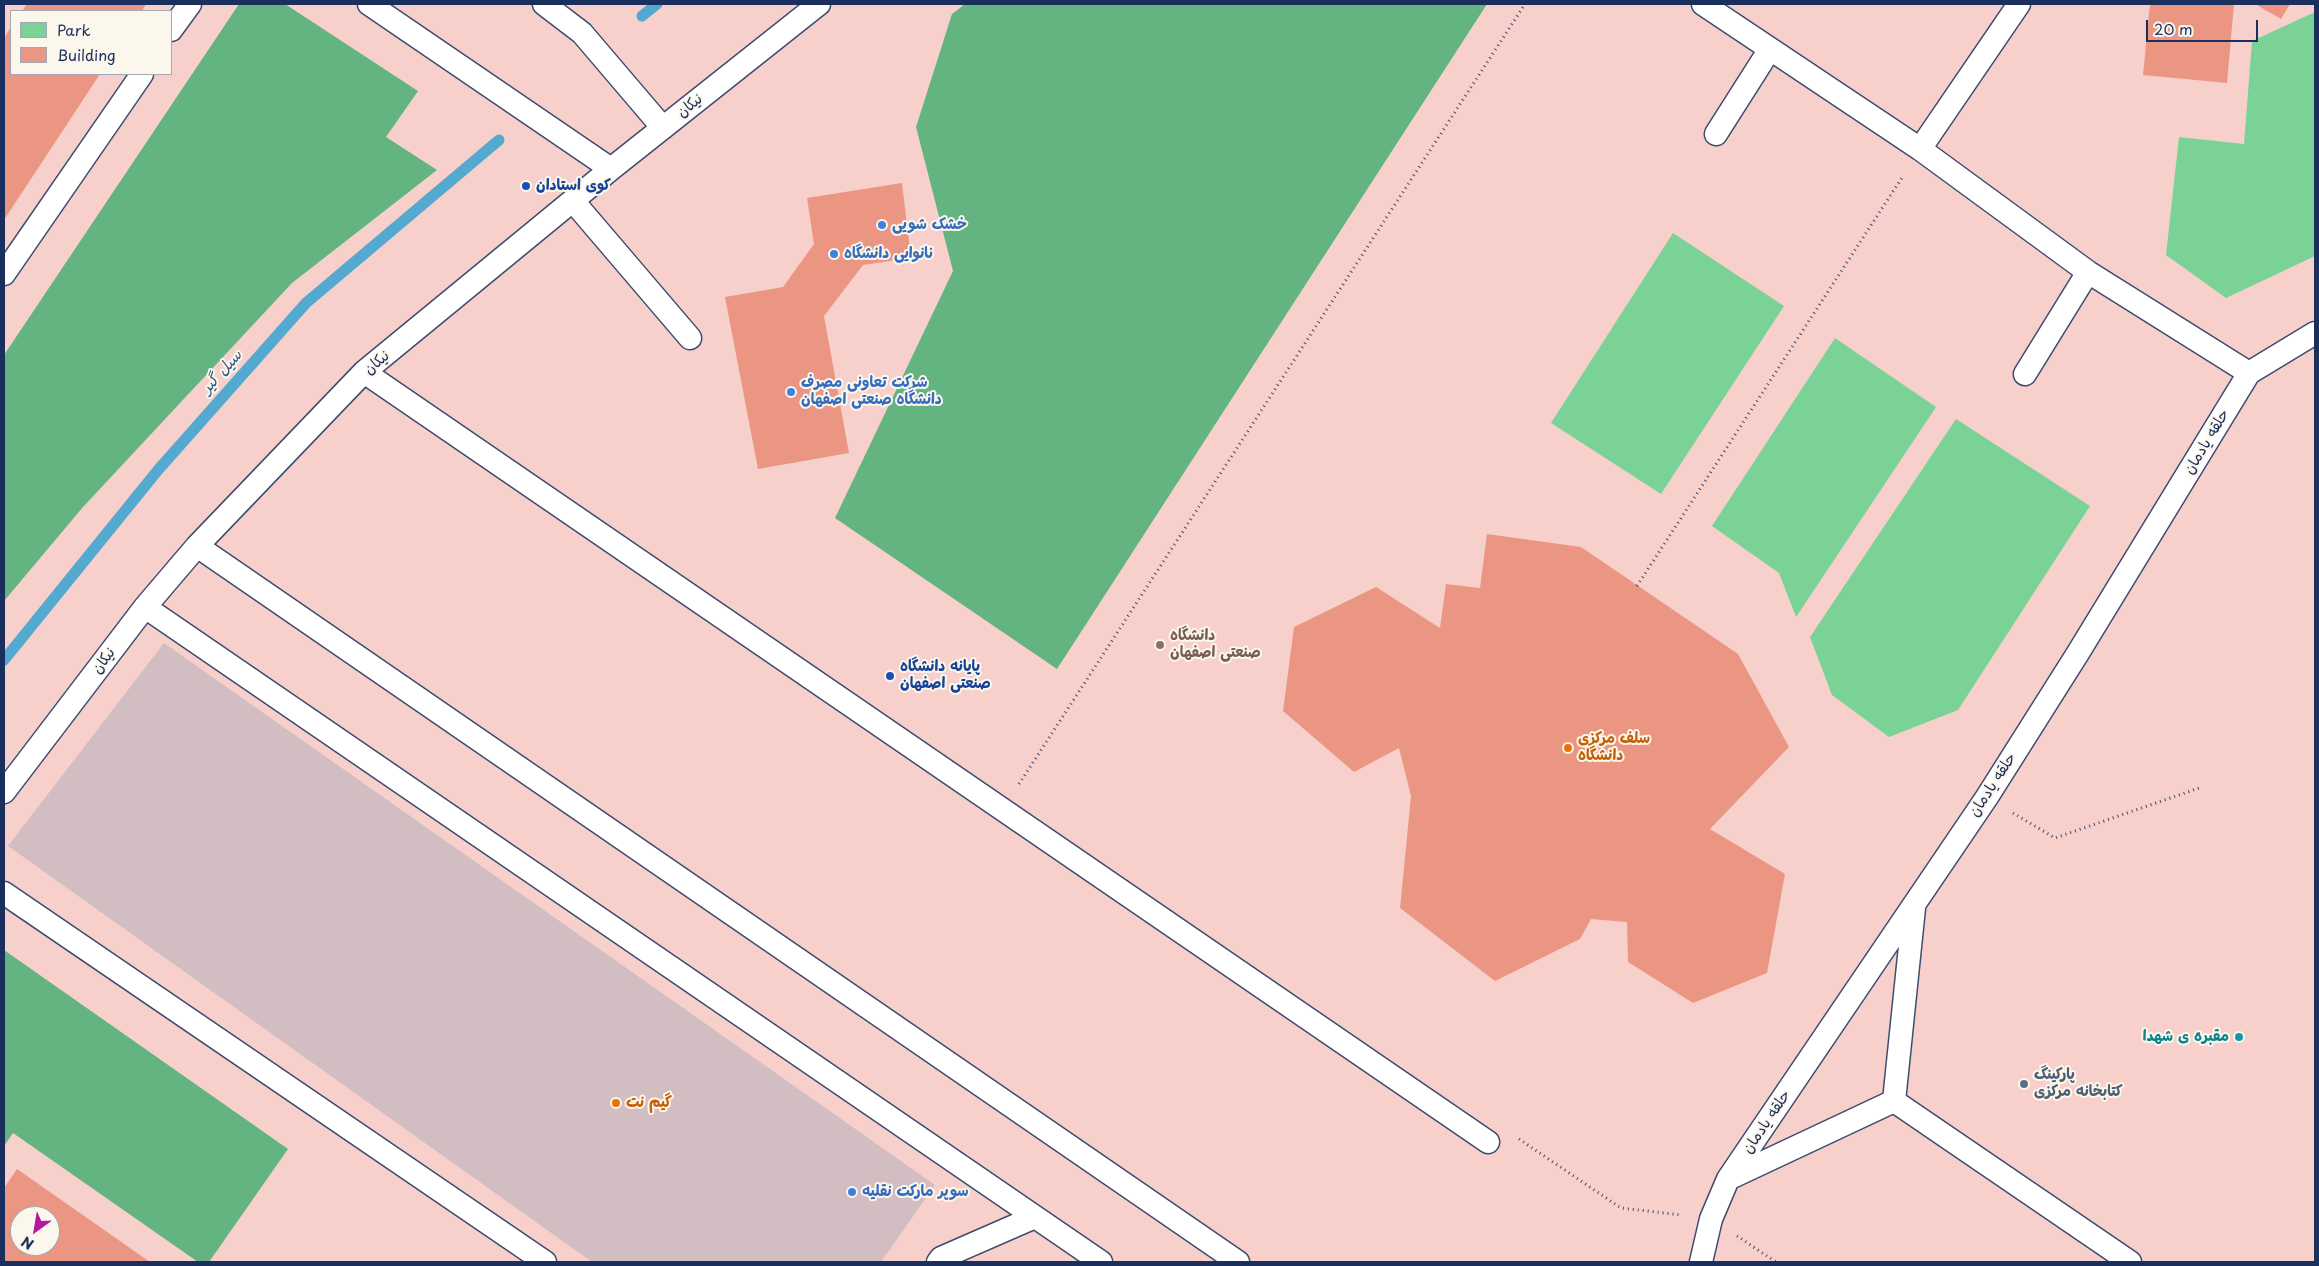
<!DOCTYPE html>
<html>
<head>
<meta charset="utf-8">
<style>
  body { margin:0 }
  #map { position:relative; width:2319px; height:1266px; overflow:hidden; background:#f4ead4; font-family:"Playpen Sans",sans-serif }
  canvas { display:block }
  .frame { position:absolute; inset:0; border:5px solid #1b2f5e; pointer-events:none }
  .legend { position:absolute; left:10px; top:10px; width:162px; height:65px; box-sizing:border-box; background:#fbf7ec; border:1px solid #a1a7b3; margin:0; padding:6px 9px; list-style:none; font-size:15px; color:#1b2f5e }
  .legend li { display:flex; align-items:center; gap:10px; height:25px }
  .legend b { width:25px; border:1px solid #a1a7b3 }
  .north { position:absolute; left:10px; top:1206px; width:50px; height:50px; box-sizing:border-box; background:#fbf7ec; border:1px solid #a1a7b3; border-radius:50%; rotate:212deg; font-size:14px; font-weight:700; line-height:20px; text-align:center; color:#1b2f5e }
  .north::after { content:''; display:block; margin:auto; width:18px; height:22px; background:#b5179e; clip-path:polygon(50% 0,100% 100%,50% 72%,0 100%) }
  .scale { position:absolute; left:2146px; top:20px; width:112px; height:22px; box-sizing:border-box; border:2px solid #1b2f5e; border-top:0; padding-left:6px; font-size:15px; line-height:18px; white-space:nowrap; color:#1b2f5e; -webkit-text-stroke:4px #fbf7ec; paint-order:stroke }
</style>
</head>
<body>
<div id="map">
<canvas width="2319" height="1266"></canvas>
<div class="frame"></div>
<ul class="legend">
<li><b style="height:14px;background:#7ad297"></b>Park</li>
<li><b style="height:14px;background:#eb9683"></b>Building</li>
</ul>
<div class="north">N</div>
<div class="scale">20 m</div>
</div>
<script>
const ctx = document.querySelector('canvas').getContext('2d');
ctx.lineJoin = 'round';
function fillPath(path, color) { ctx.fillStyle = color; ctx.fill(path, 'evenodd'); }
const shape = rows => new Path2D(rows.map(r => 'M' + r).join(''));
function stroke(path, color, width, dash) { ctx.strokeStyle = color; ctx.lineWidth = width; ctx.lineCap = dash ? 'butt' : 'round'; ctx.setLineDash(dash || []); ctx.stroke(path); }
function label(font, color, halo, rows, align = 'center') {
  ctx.font = font + ' "Playpen Sans","Playpen Sans Arabic",sans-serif'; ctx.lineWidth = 4; ctx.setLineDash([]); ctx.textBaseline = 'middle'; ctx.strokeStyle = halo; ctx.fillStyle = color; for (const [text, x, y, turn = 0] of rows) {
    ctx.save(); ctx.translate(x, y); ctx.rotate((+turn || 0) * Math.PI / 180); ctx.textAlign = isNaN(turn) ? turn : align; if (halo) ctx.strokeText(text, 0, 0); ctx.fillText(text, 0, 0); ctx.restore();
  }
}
fillPath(shape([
  [4,4,2315,4,2315,1262,4,1262],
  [11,11,171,11,171,74,11,74],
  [20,1216,50,1216,50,1246,20,1246]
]), '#f7d0cb');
fillPath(shape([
  [164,643,935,1185,881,1262,592,1262,8,846]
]), '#d2bec2');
fillPath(shape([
  [2315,12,2315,256,2226,298,2166,255,2179,137,2244,144,2252,41],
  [1673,233,1784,306,1661,494,1551,423],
  [1835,338,1936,407,1796,617,1779,573,1712,526],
  [1956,419,2090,506,1958,710,1889,737,1832,695,1810,637]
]), '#7ad297');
fillPath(shape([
  [239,4,285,4,418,91,386,137,437,170,292,283,83,507,4,601,4,355],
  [965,4,1487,4,1057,669,835,518,953,271,916,127,952,14],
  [4,950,288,1149,209,1262,198,1262,13,1133,4,1146]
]), '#63b480');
stroke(shape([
  [642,16,657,4],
  [4,660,158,470,306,303,499,140]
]), '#53a9cf', 11);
fillPath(shape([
  [27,4,146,4,142,11,22,11],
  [2150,4,2234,4,2227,83,2143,75],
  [2255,4,2290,4,2281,19],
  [11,27,11,74,100,74,4,220,4,38],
  [902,183,911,258,863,265,824,316,849,453,758,469,725,297,783,287,814,244,807,198],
  [1487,534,1581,547,1738,654,1789,747,1710,829,1785,874,1767,973,1693,1003,1628,962,1627,922,1591,919,1580,939,1495,981,1400,908,1411,796,1399,748,1354,772,1283,711,1294,627,1376,587,1440,628,1446,584,1480,588],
  [17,1169,150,1262,4,1262,4,1188],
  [20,1216,50,1216,50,1246,20,1246]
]), '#eb9683');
const service = shape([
  [369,4,611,169],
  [544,4,582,33,663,128],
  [1703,4,1920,149,2088,272,2249,373],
  [171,30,190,4],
  [1716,134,1770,49],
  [1920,149,2019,4],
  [573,201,690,338],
  [4,274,142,74],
  [364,372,1488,1142],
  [2025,374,2088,272],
  [197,546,1238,1262],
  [145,607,1101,1262],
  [4,792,145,607,197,546,364,372,611,169,819,4],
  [4,893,545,1262],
  [1894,1101,2130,1262],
  [1894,1101,1914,908],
  [1730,1178,1894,1101],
  [938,1262,941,1258,1035,1217],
  [1701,1262,1711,1219,1728,1179,1987,797,2078,653,2249,373,2315,333]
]);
stroke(service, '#3c4b70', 25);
stroke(shape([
  [1637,586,1903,176],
  [1019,784,1525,4],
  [2013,813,2055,838,2202,787],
  [1519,1139,1621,1208,1682,1215],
  [1737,1236,1776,1262]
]), '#3c4b70', 3, [1, 4]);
stroke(service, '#fff', 22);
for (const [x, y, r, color] of [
  [526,186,5,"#1a4fb4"],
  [882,225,5,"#3f7fe0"],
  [834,254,5,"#3f7fe0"],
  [791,392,5,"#3f7fe0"],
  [1160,645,5,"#8d6e63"],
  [890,676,5,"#1a4fb4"],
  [1568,748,5,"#e8710a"],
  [2239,1037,5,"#0f9aa8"],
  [2024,1084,5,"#5c6f8a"],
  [616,1103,5,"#e8710a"],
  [852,1192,5,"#3f7fe0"]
]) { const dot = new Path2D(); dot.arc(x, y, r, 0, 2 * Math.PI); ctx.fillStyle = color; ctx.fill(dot); stroke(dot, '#fbf7ec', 2); }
label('15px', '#1b2f5e', '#fbf7ec', [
  ["نیکان",690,106,-39],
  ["نیکان",377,363,-40],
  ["حلقه یادمان",2207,442,-59],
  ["نیکان",104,661,-53],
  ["حلقه یادمان",1993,785,-57],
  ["حلقه یادمان",1767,1122,-56]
]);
label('bold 15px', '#164399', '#fbf7ec', [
  ["کوی استادان",536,186],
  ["پایانه دانشگاه",900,667],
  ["صنعتی اصفهان",900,684]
], 'left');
label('bold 15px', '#366cbe', '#fbf7ec', [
  ["خشک شویی",892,225],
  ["نانوایی دانشگاه",844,254],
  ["شرکت تعاونی مصرف",801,383],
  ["دانشگاه صنعتی اصفهان",801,400],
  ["سوپر مارکت نقلیه",862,1192]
], 'left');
label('bold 15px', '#785e54', '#fbf7ec', [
  ["دانشگاه",1170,636],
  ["صنعتی اصفهان",1170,653]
], 'left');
label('bold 15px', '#c56008', '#fbf7ec', [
  ["سلف مرکزی",1578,739],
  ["دانشگاه",1578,756],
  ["گیم نت",626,1103]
], 'left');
label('bold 15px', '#0d838f', '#fbf7ec', [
  ["مقبره ی شهدا",2229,1037]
], 'right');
label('bold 15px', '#4e5e75', '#fbf7ec', [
  ["پارکینگ",2034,1075],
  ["کتابخانه مرکزی",2034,1092]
], 'left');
label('italic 16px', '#2f5a86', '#fbf7ec', [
  ["سیل گیر",222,372,-48]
]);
</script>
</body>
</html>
